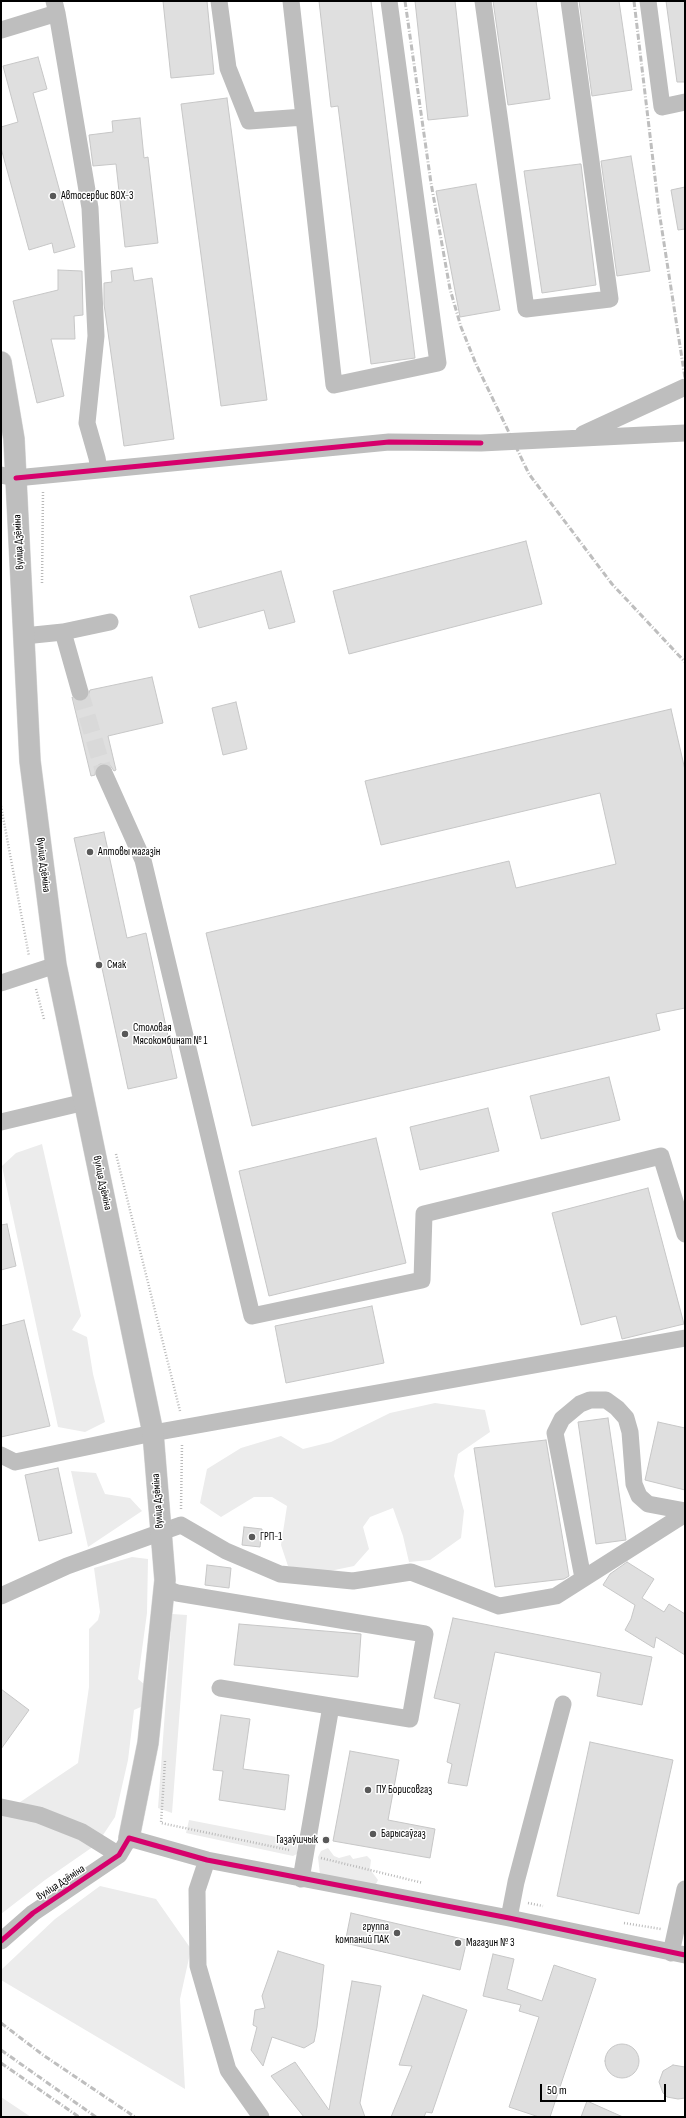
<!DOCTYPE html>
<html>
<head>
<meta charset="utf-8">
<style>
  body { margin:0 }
  #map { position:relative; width:686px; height:2118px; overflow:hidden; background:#fff; font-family:"Sofia Sans Condensed",sans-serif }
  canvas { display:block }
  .frame { position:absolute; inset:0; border:2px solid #000; pointer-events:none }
  .scale { position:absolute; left:540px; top:2084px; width:126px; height:18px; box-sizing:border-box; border:2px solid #000; border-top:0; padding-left:5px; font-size:12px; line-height:14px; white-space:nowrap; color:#000; -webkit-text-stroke:3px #fff; paint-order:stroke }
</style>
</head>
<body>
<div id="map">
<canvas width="686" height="2118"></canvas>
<div class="frame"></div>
<div class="scale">50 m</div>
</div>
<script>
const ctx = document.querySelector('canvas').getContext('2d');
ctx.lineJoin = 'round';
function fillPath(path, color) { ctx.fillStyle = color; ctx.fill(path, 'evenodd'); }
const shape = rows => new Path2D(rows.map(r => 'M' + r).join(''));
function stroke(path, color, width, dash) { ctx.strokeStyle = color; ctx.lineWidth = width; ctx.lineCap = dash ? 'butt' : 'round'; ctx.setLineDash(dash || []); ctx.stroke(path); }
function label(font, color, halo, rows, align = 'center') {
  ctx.font = font + ' "Sofia Sans Condensed",sans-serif'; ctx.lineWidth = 3; ctx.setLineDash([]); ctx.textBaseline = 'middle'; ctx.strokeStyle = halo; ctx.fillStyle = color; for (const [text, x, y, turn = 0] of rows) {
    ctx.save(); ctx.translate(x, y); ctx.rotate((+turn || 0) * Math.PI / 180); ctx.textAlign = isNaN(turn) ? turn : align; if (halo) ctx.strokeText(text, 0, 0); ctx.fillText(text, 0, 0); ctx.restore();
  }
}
fillPath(shape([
  [42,1144,81,1316,72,1330,87,1337,93,1374,105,1422,85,1432,58,1427,2,1166,16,1153],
  [435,1403,485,1410,490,1432,458,1454,454,1476,464,1511,461,1538,430,1560,409,1562,403,1536,393,1508,370,1517,363,1527,369,1549,354,1566,320,1573,288,1566,281,1545,287,1506,272,1497,254,1497,221,1517,200,1503,207,1469,241,1448,281,1436,303,1449,331,1442,390,1413],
  [71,1471,96,1473,105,1494,130,1498,142,1511,88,1547],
  [132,1557,148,1559,147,1613,138,1679,144,1684,143,1706,134,1710,128,1760,115,1817,97,1844,45,1880,1,1914,1,1815,78,1763,89,1687,89,1629,98,1620,100,1612,94,1568],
  [172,1614,187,1615,172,1813,158,1808],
  [189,1820,292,1840,297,1843,297,1854,293,1856,186,1833],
  [328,1848,334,1856,339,1858,350,1855,353,1859,367,1856,371,1860,370,1868,372,1872,378,1880,376,1884,373,1886,320,1875,318,1857,321,1851],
  [100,1886,156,1899,191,1949,180,1999,185,2089,1,1980,1,1970,55,1919],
  [1,2097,31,2117,1,2117]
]), '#ececec');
const building = shape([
  [163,1,207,1,214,74,171,78,163,1],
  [319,1,371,1,415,358,371,364,338,106,331,107,319,1],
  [415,1,455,1,468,116,428,120,415,1],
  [493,1,536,1,550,99,508,105,493,1],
  [579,1,619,1,632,90,592,96,579,1],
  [666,1,685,1,685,82,677,82,666,1],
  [38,57,47,89,33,93,75,247,54,253,52,243,29,250,1,148,1,127,18,122,3,66,38,57],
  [227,98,267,400,221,406,181,104,227,98],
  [140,118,144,158,148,157,158,243,125,247,116,164,93,166,89,135,113,132,112,121,140,118],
  [631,156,650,271,617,276,601,161,631,156],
  [580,164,581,164,596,285,542,293,524,171,580,164],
  [476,184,500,310,460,317,436,191,476,184],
  [685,187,685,229,678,230,671,190,685,187],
  [132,268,134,281,152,278,174,439,124,446,104,304,104,283,112,282,111,271,132,268],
  [58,270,82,271,83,315,74,316,75,339,51,339,64,396,37,403,13,301,58,290,58,270],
  [526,541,542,604,349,654,333,591,526,541],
  [281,571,295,622,269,629,264,610,199,628,190,596,281,571],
  [152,677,163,723,108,736,116,770,114,771,110,765,100,764,96,767,95,775,91,776,72,697,77,702,82,702,87,699,90,690,152,677],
  [236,702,247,749,223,755,212,708,236,702],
  [671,709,685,770,685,1008,656,1014,660,1030,252,1126,206,933,509,861,516,888,616,864,600,793,381,845,365,781,671,709],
  [104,832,127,938,146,933,177,1078,128,1089,74,838,104,832],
  [609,1077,620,1120,541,1139,530,1096,609,1077],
  [488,1108,499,1151,420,1170,410,1127,488,1108],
  [376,1138,406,1263,269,1296,239,1171,376,1138],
  [648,1188,684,1324,622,1339,616,1316,581,1325,552,1213,648,1188],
  [7,1224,16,1266,1,1270,1,1225,7,1224],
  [372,1306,384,1363,286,1383,275,1326,372,1306],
  [24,1320,50,1426,1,1437,1,1326,24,1320],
  [608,1418,626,1540,596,1544,578,1422,608,1418],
  [658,1422,685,1428,685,1490,645,1480,658,1422],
  [546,1440,569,1576,564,1579,495,1587,474,1448,546,1440],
  [58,1468,72,1533,39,1541,25,1475,58,1468],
  [244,1527,262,1529,260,1547,242,1545,244,1527],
  [627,1562,654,1579,642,1598,664,1612,669,1604,685,1614,685,1655,656,1637,654,1648,625,1630,631,1619,635,1605,603,1585,610,1574,627,1562],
  [207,1565,231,1568,229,1588,205,1585,207,1565],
  [453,1618,652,1657,642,1705,597,1696,601,1673,495,1652,467,1786,448,1783,452,1764,447,1762,460,1704,434,1698,453,1618],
  [239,1624,361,1634,358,1677,234,1665,239,1624],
  [1,1689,29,1710,1,1749,1,1689],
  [221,1715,250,1719,243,1769,289,1775,285,1810,219,1800,223,1771,213,1770,221,1715],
  [590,1742,673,1760,639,1914,557,1896,590,1742],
  [350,1751,399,1760,388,1820,435,1829,430,1858,333,1841,350,1751],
  [351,1913,467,1940,460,1970,345,1943,351,1913],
  [278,1951,324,1965,317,2027,314,2042,304,2048,272,2037,263,2066,251,2050,257,2027,253,2025,255,2010,265,2008,262,1996,278,1951],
  [493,1954,514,1959,507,1989,542,2001,554,1965,596,1979,550,2117,539,2117,509,2107,539,2017,519,2011,521,2005,483,1996,493,1954],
  [352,1981,381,1986,360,2103,365,2117,304,2117,271,2076,295,2062,329,2110,352,1981],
  [423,1995,467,2010,432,2113,426,2112,424,2117,391,2117,412,2066,399,2065,423,1995],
  '605 2061a17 17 0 1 1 34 0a17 17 0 1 1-34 0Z',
  [673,2065,685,2067,685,2098,678,2099,667,2097,663,2093,659,2082,663,2071,673,2065],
  [587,2101,623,2117,581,2117,587,2101]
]);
fillPath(building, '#dfdfdf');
stroke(building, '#c7c7c7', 1);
stroke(shape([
  [80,692,104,773]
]), '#d9d9d9', 17, [17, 8]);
const major = shape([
  [1,362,14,439,30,761,56,965,153,1433,165,1580,148,1743,129,1838]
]);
stroke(major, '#dbdbdb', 22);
stroke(shape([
  [42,583,43,492],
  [1,806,29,956],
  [36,989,44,1019],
  [116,1154,180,1411],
  [181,1509,182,1444],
  [165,1761,161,1823,289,1850],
  [321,1858,423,1883],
  [528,1903,543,1906],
  [624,1923,661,1929]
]), '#b9b9b9', 2.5, [1, 2]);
stroke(shape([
  [219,1,228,68,249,121,304,117],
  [291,1,334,385,438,363,389,1],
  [483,1,526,309,610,299,569,1],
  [648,1,662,107,685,102],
  [57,13,90,208,96,336,87,423,97,458,99,470],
  [1,30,57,13,54,1],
  [583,434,685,387],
  [1,475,16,478,389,442,481,443,685,433],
  [63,632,110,622],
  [24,636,63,632,80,692],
  [104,773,143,860,252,1316,422,1280,424,1214,661,1156,685,1234],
  [1,983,56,965],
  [1,1122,85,1102],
  [1,1455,15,1462,153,1433,685,1338],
  [583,1578,555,1433,562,1419,580,1404,590,1400,606,1400,617,1408,626,1418,630,1432,634,1484,639,1496,648,1504,685,1511],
  [164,1588,177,1593,425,1634,410,1719,220,1688],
  [1,1596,67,1566,181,1525,226,1551,280,1574,353,1581,411,1572,499,1606,556,1596,685,1514],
  [1,1807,39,1815,82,1832,119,1855],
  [207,1860,197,1890,198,1966,228,2070,261,2117],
  [301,1879,331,1706],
  [509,1918,516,1882,563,1704],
  [1,1941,33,1913,119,1855,129,1838,207,1860,509,1918,685,1955],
  [671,1953,685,1889]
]), '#bebebe', 17);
stroke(major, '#bebebe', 21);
stroke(shape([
  [405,1,431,183,450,289,461,327,476,364,529,474,612,584,685,662],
  [634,1,659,211,685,378],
  [1,2023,43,2055,135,2117],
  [1,2050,96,2117],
  [1,2063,79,2117]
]), '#bebebe', 3, [6, 2, 1, 2]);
stroke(shape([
  [16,478,389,442,481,443],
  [1,1941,33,1913,119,1855,129,1838,207,1860,509,1918,685,1955]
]), '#d6006c', 5);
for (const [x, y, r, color] of [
  [53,196,4,"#595959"],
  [90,852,4,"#595959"],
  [99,965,4,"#595959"],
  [125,1034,4,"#595959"],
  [252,1537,4,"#595959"],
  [368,1790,4,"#595959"],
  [373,1834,4,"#595959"],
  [326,1840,4,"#595959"],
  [397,1933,4,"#595959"],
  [458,1943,4,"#595959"]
]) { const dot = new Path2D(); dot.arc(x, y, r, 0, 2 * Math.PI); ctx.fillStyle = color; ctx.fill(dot); stroke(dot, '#fff', 1.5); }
label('11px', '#000', '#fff', [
  ["Автосервис BOX-3",61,196],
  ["Аптовы магазін",98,852],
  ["Смак",107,965],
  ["Столовая",133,1028],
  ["Мясокомбинат № 1",133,1041],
  ["ГРП-1",260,1537],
  ["ПУ Борисовгаз",376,1790],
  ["Барысаўгаз",381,1834],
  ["Газаўшчык",318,1840,"right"],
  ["группа",389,1927,"right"],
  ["компаний ПАК",389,1940,"right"],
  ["Магазин № 3",466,1943]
], 'left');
label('11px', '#000', '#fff', [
  ["вуліца Дзёміна",19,542,-93],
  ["вуліца Дзёміна",43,865,83],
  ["вуліца Дзёміна",102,1183,78],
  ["вуліца Дзёміна",158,1501,-94],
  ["вуліца Дзёміна",61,1883,-33]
]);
</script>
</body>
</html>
